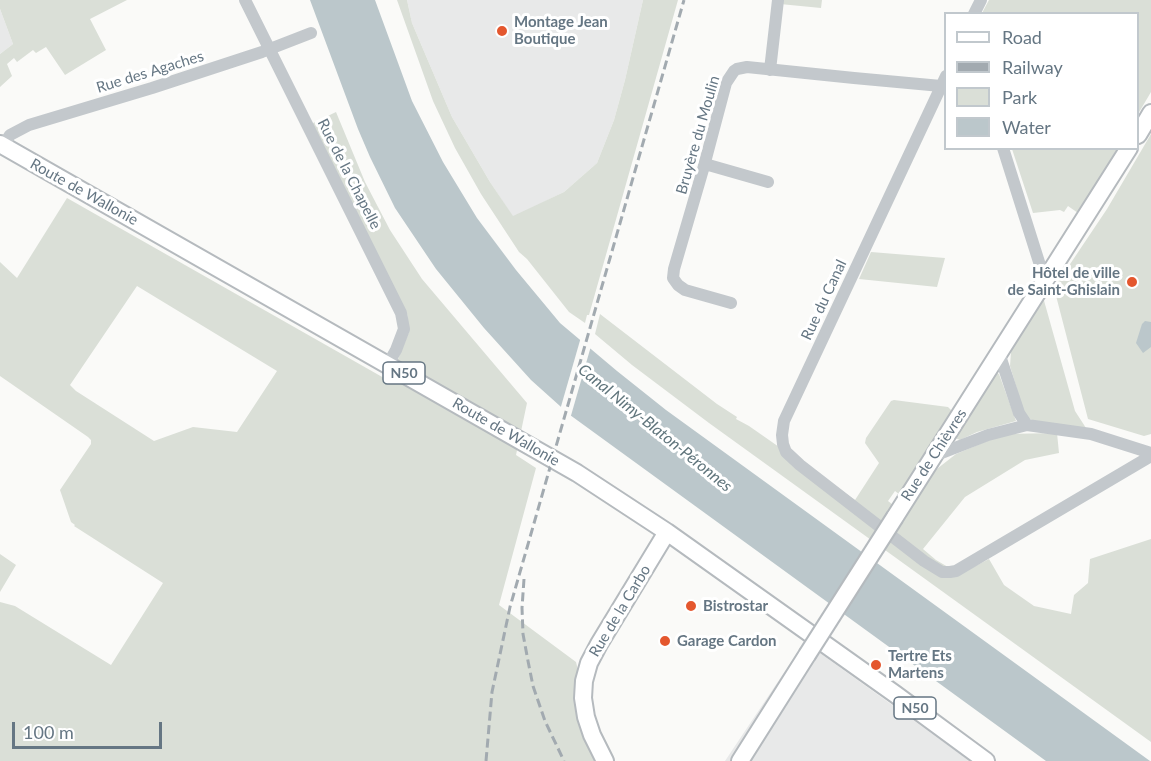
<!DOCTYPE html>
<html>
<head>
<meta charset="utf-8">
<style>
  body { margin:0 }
  #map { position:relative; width:1151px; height:761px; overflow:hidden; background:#fafaf8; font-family:Lato,sans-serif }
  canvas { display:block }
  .legend { position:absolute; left:944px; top:12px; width:195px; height:138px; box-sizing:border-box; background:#fff; border:2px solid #c1c8cd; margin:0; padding:8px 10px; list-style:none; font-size:18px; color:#657683 }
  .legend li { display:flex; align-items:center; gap:12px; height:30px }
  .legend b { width:30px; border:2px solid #c1c8cd }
  .scale { position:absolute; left:12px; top:722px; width:150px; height:27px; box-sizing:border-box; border:3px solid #657683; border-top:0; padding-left:8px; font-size:18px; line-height:21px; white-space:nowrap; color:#657683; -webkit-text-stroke:4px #fff; paint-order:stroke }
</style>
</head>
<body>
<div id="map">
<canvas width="1151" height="761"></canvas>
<ul class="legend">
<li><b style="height:8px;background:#fff"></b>Road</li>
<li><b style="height:8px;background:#a2aab0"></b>Railway</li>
<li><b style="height:16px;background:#dadfd7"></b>Park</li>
<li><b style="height:16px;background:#bbc7cb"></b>Water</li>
</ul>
<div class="scale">100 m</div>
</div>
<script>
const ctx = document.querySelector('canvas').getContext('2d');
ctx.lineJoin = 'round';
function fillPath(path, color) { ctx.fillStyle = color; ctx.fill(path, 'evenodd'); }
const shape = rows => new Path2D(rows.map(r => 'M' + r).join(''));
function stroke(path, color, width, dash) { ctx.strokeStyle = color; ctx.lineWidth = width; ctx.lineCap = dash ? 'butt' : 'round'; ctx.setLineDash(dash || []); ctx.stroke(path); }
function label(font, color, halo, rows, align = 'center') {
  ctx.font = font + ' Lato,sans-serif'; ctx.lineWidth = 6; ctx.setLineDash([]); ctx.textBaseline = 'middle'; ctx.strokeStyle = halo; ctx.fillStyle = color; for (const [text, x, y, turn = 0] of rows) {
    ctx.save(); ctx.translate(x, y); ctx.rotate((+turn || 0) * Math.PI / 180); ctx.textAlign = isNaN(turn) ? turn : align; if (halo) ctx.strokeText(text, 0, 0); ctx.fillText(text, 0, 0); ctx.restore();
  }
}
fillPath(shape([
  [407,0,643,0,625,80,614,120,597,163,564,192,513,217,490,182,452,117,412,23],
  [0,9,13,44,0,54],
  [799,650,815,660,820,653,970,761,725,761]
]), '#e8e9e9');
fillPath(shape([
  [0,0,127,0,90,19,106,50,65,75,46,47,36,53,33,50,17,62,14,58,7,64,12,76,0,87,0,54,13,44,0,9],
  [397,0,407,0,412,23,452,117,490,182,513,216,564,192,597,163,614,120,625,80,643,0,678,0,589,315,587,315,585,323,569,312,527,259,519,252,481,194,455,148,433,101],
  [781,0,822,0,821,8,780,4],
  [989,0,1151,0,1151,92,1138,114,1138,14,982,13],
  [336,112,365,182,390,230,422,279,527,403,516,455,536,468,499,605,576,662,578,670,575,690,579,718,597,761,0,761,0,602,15,606,111,665,163,583,74,526,75,525,71,522,60,490,91,444,91,440,88,437,0,376,0,262,17,278,67,198,384,378,396,364,409,332,407,313,311,124],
  [137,286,277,371,237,432,193,427,154,441,76,391,70,385],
  [1151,134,1151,434,1144,436,1088,419,1054,288,1107,209],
  [1012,149,1012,148,1117,149,1078,213,1068,206,1064,212,1060,210,1033,213],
  [871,252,945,258,937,287,859,279],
  [1043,297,1075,411,1086,428,1036,421,1029,419,1023,409,1010,366,1011,352,1013,344],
  [600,314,717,404,737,417,736,419,749,426,855,500,879,463,865,443,866,438,891,401,894,400,948,407,952,411,900,495,895,491,888,501,906,515,933,472,956,454,1004,434,1057,433,1059,453,1025,460,965,497,923,549,936,560,960,574,989,559,1004,585,1034,606,1071,614,1074,595,1088,583,1090,559,1151,539,1151,742,709,423,632,365,595,334],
  [995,372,999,374,1016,421,977,432,960,440,955,438],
  [0,554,16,565,0,592]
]), '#dadfd7');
fillPath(shape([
  [310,0,375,0,412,101,443,162,477,218,516,270,560,323,617,371,666,410,1150,761,1046,761,570,415,531,380,484,328,436,269,395,208,370,157,358,129],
  [1145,321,1151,322,1151,347,1143,353,1136,343,1142,324]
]), '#bbc7cb');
fillPath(shape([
  [581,337,591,346,570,419,560,410]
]), '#fafaf8');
const major = shape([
  [1138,135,1151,113],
  [0,144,577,473,667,532,895,694,986,761],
  [895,517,1129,148],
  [605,761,592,735,586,717,583,698,584,681,589,663,599,644,667,532],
  [740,761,807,655]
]);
stroke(major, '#b5babe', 20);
stroke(shape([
  [245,0,401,313,404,329,396,350,388,364],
  [974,14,981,0],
  [770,70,778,0],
  [946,76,784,421,782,435,783,444,786,452,800,465,924,561,942,572,950,572,956,571,1151,456],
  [3,146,10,135,29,125,152,88,262,52,311,33],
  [1003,148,1045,281],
  [705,164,768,182],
  [731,303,685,290,678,285,673,278,674,269,704,166,726,83,734,71,737,69,747,67,854,78,941,86],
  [999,353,1019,413,1027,425,1091,434,1151,453],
  [934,456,988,435,1027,425]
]), '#c3c8cc', 12);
stroke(major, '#fff', 16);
stroke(shape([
  [524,579,522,608,523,634,528,661,533,686,545,721,564,761],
  [486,761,492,692,510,607,684,0]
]), '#a2aab0', 3, [9, 4.5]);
const majorBridge = shape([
  [807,655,895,517]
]);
stroke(majorBridge, '#b5babe', 20, []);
stroke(majorBridge, '#fff', 16);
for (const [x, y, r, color] of [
  [502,31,6,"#e4572e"],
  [1132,282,6,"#e4572e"],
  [691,606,6,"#e4572e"],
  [665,641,6,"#e4572e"],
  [876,665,6,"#e4572e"]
]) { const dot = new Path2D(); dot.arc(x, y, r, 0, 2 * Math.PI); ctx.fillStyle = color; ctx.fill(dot); stroke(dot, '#fff', 2); }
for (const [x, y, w] of [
  [404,373,42],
  [915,708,42]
]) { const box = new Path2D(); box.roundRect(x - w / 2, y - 11, w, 22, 4.5); ctx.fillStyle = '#fff'; ctx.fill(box); stroke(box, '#657683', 1.5); }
label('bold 14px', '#657683', null, [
  ["N50",404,373],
  ["N50",915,708]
]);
label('bold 15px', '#657683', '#fff', [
  ["Montage Jean",514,22],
  ["Boutique",514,39],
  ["Hôtel de ville",1120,273,"right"],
  ["de Saint-Ghislain",1120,290,"right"],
  ["Bistrostar",703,606],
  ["Garage Cardon",677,641],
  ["Tertre Ets",888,656],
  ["Martens",888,673]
], 'left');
label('15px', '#657683', '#fff', [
  ["Rue des Agaches",150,72,-17],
  ["Bruyère du Moulin",698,135,-74],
  ["Rue de la Chapelle",349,174,63],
  ["Route de Wallonie",84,192,29],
  ["Rue du Canal",824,300,-65],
  ["Route de Wallonie",506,432,30],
  ["Rue de Chièvres",934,455,-57],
  ["Rue de la Carbo",620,611,-59]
]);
label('italic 16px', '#60757c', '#fff', [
  ["Canal Nimy-Blaton-Péronnes",655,428,39]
]);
</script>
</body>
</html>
